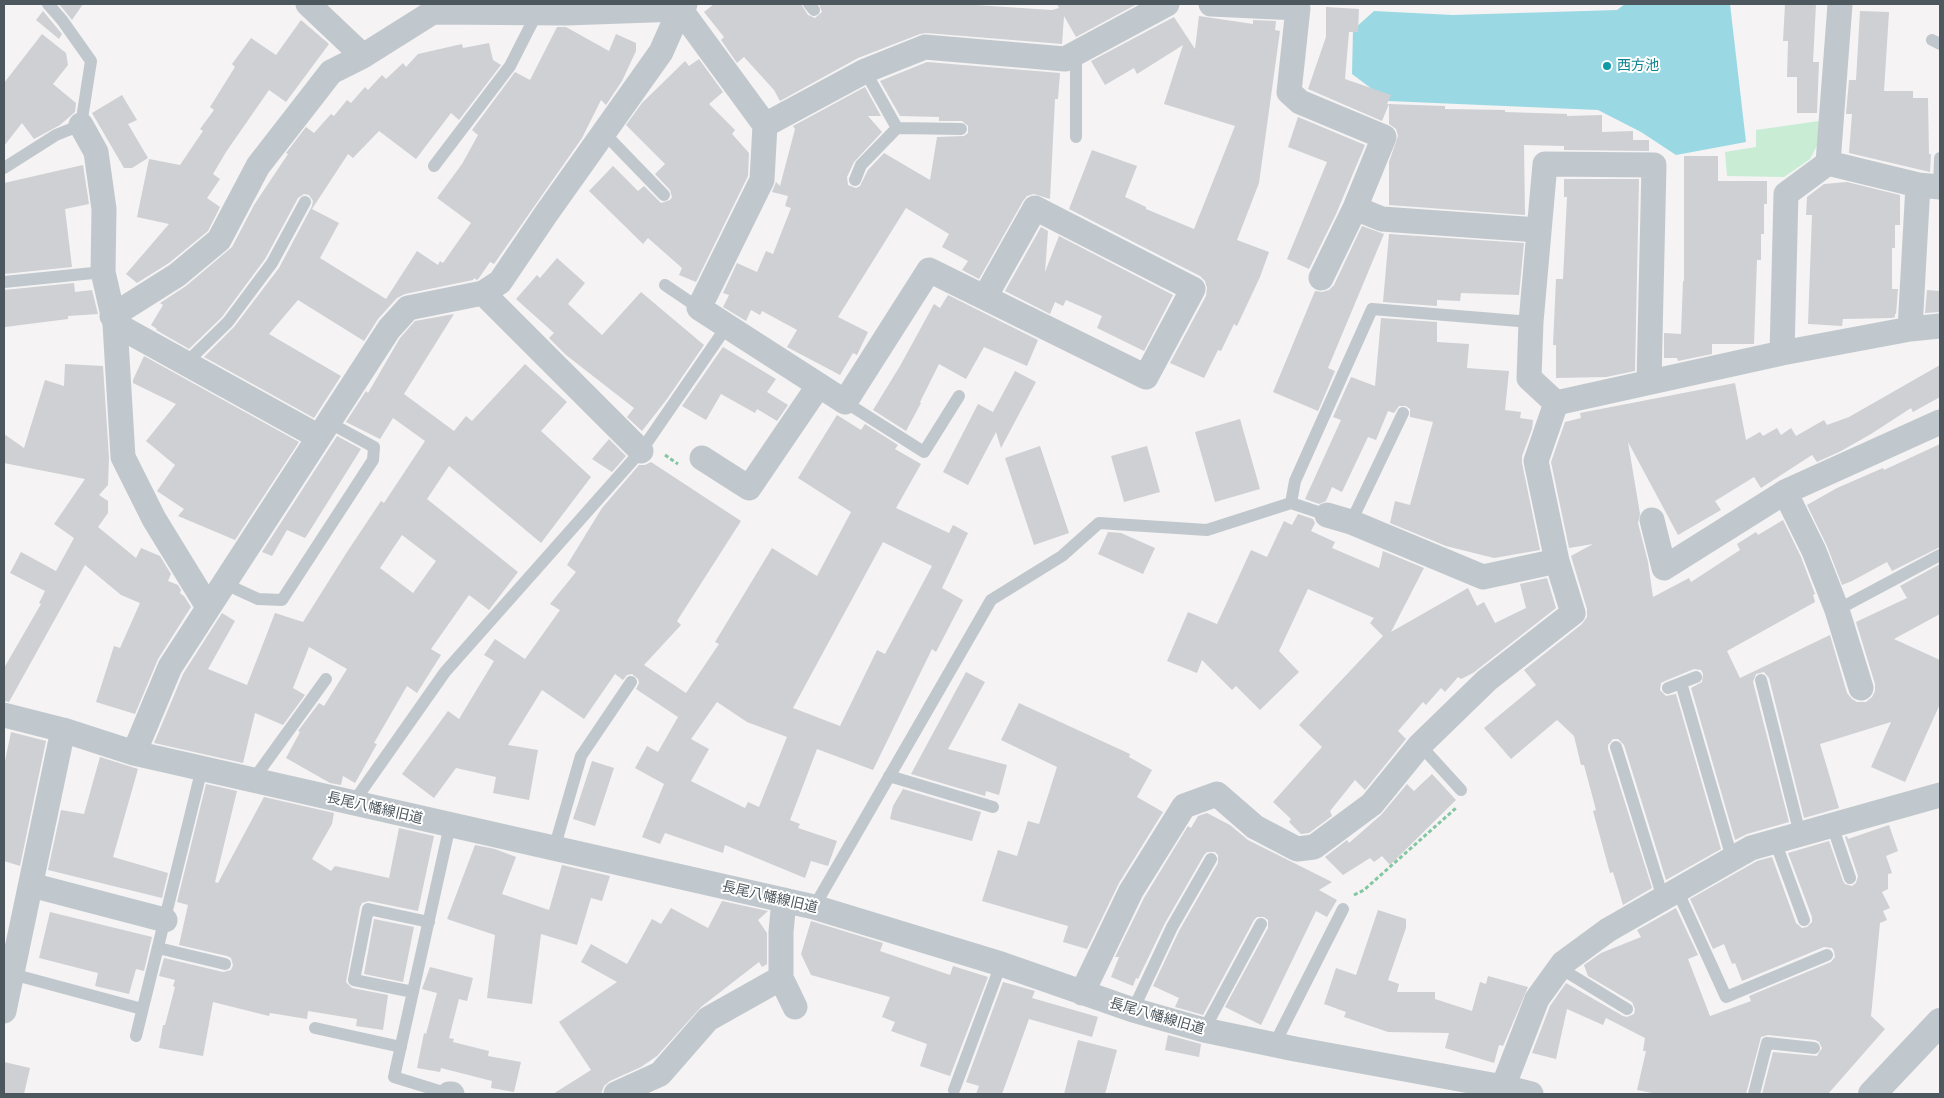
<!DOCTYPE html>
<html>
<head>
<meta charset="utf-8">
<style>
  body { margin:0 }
  #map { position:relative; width:1944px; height:1098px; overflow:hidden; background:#f5f3f3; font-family:"Asap Condensed",sans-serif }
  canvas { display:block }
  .frame { position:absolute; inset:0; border:5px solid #4d575e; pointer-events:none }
</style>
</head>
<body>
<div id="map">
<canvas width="1944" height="1098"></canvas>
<div class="frame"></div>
</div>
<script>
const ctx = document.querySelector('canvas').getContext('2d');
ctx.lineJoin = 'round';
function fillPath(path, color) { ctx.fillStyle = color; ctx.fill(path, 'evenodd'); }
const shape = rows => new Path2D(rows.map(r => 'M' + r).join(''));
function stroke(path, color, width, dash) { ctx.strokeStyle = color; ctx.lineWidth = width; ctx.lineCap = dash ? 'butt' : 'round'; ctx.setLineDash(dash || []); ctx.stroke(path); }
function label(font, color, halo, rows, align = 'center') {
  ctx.font = font + ' "Asap Condensed","Noto Sans JP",sans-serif'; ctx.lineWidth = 4; ctx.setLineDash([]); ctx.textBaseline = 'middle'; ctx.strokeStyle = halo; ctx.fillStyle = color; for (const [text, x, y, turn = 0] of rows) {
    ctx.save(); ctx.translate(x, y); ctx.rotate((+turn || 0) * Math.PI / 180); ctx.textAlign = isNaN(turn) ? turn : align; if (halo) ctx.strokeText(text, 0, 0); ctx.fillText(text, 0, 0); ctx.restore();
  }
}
fillPath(shape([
  [1819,121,1820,140,1810,159,1784,177,1727,176,1725,152,1756,147,1756,130]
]), '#c8ecd4');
fillPath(shape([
  [1625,4,1730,4,1746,142,1676,155,1641,132,1598,110,1388,101,1352,74,1353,30,1374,11,1453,15,1617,10]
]), '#9ad9e4');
fillPath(shape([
  [59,4,83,4,72,20],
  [714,4,801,4,808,15,815,18,822,12,819,4,960,4,1052,10,1059,8,1057,4,1137,4,1076,37,1064,16,1062,44,926,33,920,34,858,58,780,101,774,90,744,57,737,63,721,40,724,37,704,12],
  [1785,4,1816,4,1813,62,1819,62,1817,113,1797,113,1797,77,1787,77,1788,41,1783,41],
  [1326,7,1359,9,1358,32,1349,32,1345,79,1391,95,1387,104,1389,104,1382,121,1308,89,1326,37],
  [43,11,62,34,59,39,36,20],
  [1860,11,1889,12,1884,91,1913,91,1913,98,1928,98,1929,154,1931,154,1930,172,1849,153,1852,114,1846,114,1849,80,1856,80],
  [1199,16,1253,24,1253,20,1276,21,1275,30,1280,31,1259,183,1237,240,1269,252,1260,277,1237,326,1234,324,1221,351,1218,350,1204,378,1170,363,1206,296,1207,288,1205,281,1200,276,1069,209,1092,150,1137,166,1125,197,1146,207,1146,209,1194,229,1235,126,1164,104,1183,45,1137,74,1134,68,1105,85,1091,61,1174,17,1195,49],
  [301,20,329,44,286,102,269,90,226,152,213,174,220,179,207,198,220,207,208,231,169,263,137,283,126,274,169,224,137,217,149,159,180,165,203,131,200,129,214,110,210,107,235,67,232,64,251,38,276,55],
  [557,27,566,27,609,51,616,34,636,43,636,51,622,81,606,105,601,100,582,138,494,264,490,262,479,278,477,280,474,278,473,280,405,294,397,298,378,319,364,341,298,300,269,334,341,376,314,418,204,357,234,327,279,268,312,206,313,201,309,195,304,194,298,198,265,259,222,317,189,349,156,330,157,329,151,325,163,305,160,303,186,286,232,247,254,205,288,154,286,153,306,127,314,133,331,114,334,116,347,100,351,103,365,87,368,90,382,75,386,79,403,63,406,67,418,54,462,44,463,48,489,43,493,60,501,65,459,120,451,113,416,159,379,131,353,158,348,154,312,209,339,223,320,258,386,299,417,251,438,265,440,261,443,263,471,223,437,198,462,164,478,135,472,130,515,72,530,80],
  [42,34,66,53,68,65,53,84,76,103,75,112,60,125,34,139,22,123,4,146,4,83],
  [699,59,723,92,709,104,735,130,732,134,749,153,748,176,696,282,679,275,682,268,648,238,643,244,589,191,613,166,638,191,644,186,661,203,670,200,672,197,670,190,655,174,665,164,626,125,642,103,685,61,689,66],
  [927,62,1060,73,1058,99,1055,99,1050,199,1034,194,1027,196,1023,201,979,279,962,270,968,261,942,247,949,234,906,208,838,317,868,332,857,355,853,353,840,375,787,347,797,330,762,311,760,315,751,310,746,321,723,307,729,295,723,293,737,263,757,272,766,251,773,254,791,208,785,206,788,196,772,192,776,182,780,186,795,129,793,126,865,87,881,116,868,116,882,132,854,162,847,177,848,185,856,188,860,186,868,170,884,153,930,180,937,137,964,136,968,133,968,126,962,121,939,121,939,117,900,116,880,81],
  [122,95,137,120,128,124,148,158,132,168,124,168,92,113],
  [1389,104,1445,106,1445,109,1505,110,1505,112,1567,114,1567,116,1602,115,1602,132,1633,131,1633,140,1649,140,1649,151,1564,150,1564,146,1524,145,1525,215,1389,205,1389,162,1398,136,1396,129,1389,124],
  [1298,117,1365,145,1336,214,1309,269,1287,259,1327,162,1288,147],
  [1684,156,1718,156,1718,181,1767,181,1767,204,1764,204,1764,234,1761,234,1761,260,1757,260,1754,344,1712,344,1712,354,1678,361,1677,358,1664,358,1664,333,1681,334,1683,281,1684,281],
  [83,165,89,204,65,209,72,267,4,274,4,183],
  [1564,179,1639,179,1635,371,1606,377,1556,378,1556,345,1553,345,1556,279,1563,279,1567,197,1564,197],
  [1847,182,1900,195,1900,225,1895,225,1895,248,1892,248,1892,289,1898,289,1896,314,1895,314,1895,317,1892,318,1843,319,1842,326,1808,324,1812,215,1806,215,1807,197,1824,184],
  [1362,226,1384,234,1328,368,1335,371,1318,411,1273,392,1315,291,1322,292,1329,290,1334,285],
  [1041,227,1048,231,1045,272,1059,236,1173,295,1144,351,1097,328,1102,316,1066,300,1063,306,1055,302,1050,314,1005,291],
  [1389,234,1524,243,1519,295,1461,293,1460,301,1437,300,1437,306,1383,302],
  [557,258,585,283,568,304,602,335,641,292,704,345,667,399,642,431,627,417,634,408,566,355,549,338,554,333,516,299,537,275,540,278],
  [74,283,75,292,92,290,98,314,68,316,68,319,5,327,4,290],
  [1927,290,1940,291,1940,312,1925,313],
  [948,295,1038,340,1027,366,984,347,966,379,939,364,920,402,921,403,906,431,873,410,900,366,934,304,940,308],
  [454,314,404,394,454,431,466,416,472,421,525,364,567,402,541,431,591,477,541,543,449,466,427,499,518,572,489,610,469,595,431,649,441,655,417,693,407,686,374,743,377,744,355,783,343,776,341,785,330,783,286,758,300,732,298,731,319,703,324,706,347,669,309,647,293,688,305,695,283,725,255,713,243,763,154,743,183,674,222,613,235,621,208,669,247,685,275,613,303,622,347,552,381,501,384,503,425,441,393,418,380,439,346,422,366,391,368,393,400,338,415,321],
  [402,535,436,561,413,593,380,568],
  [1381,318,1437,322,1437,342,1469,344,1467,368,1509,371,1505,410,1521,412,1520,418,1533,420,1532,429,1522,456,1522,463,1540,550,1494,558,1446,546,1390,523,1395,501,1410,505,1433,422,1410,417,1410,409,1406,406,1399,406,1394,413,1388,411,1376,440,1368,437,1342,492,1332,487,1326,501,1319,504,1305,499,1341,420,1333,417,1351,377,1375,386],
  [723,347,776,379,767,392,788,405,777,421,757,409,755,413,721,394,706,420,682,406],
  [144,356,299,442,235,540,178,516,184,509,157,491,175,465,146,441,176,404,133,383,133,380],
  [65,364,103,366,109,458,108,485,99,495,108,501,108,513,98,527,136,558,141,548,160,556,171,574,168,581,178,585,181,590,180,593,184,596,191,607,158,659,135,714,96,702,114,646,120,648,140,603,121,595,85,565,9,702,4,701,4,668,41,604,39,603,45,591,10,573,21,552,56,571,74,538,54,524,85,479,4,463,4,434,24,448,45,380,64,386],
  [1940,365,1940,397,1913,412,1911,408,1871,434,1841,451,1817,462,1812,455,1761,488,1754,477,1715,501,1721,510,1678,535,1628,442,1640,514,1638,523,1648,562,1653,597,1689,578,1691,582,1740,550,1737,544,1756,532,1758,535,1783,520,1801,557,1815,594,1813,595,1815,602,1727,651,1740,678,1830,635,1847,693,1852,699,1857,702,1866,702,1872,697,1875,691,1875,684,1856,622,1907,598,1900,586,1940,564,1940,614,1894,639,1940,660,1940,704,1905,782,1871,767,1891,722,1820,744,1839,808,1804,818,1769,678,1764,672,1756,674,1753,682,1789,822,1747,834,1735,840,1691,688,1702,682,1703,674,1701,670,1694,669,1665,681,1661,683,1660,690,1666,696,1676,694,1721,849,1666,880,1624,745,1618,739,1613,739,1608,745,1608,749,1652,888,1623,905,1613,872,1610,873,1593,811,1596,810,1584,765,1581,765,1574,736,1557,720,1511,759,1484,728,1536,685,1524,670,1582,624,1587,617,1587,609,1571,556,1593,544,1569,548,1551,462,1565,422,1581,418,1580,413,1735,383,1746,440,1760,432,1763,436,1777,428,1781,435,1791,428,1796,436,1824,420,1827,425,1849,417],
  [1015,371,1036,382,1001,448,996,432,968,485,943,472,978,404,993,412],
  [837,415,861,430,865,424,898,445,895,449,921,464,896,508,949,533,953,525,968,533,942,588,963,600,936,652,932,649,873,770,817,749,790,820,800,824,798,828,837,841,828,866,811,861,805,878,725,845,723,853,665,833,660,844,642,837,664,784,635,768,647,746,658,752,678,717,636,689,639,683,638,679,632,674,627,675,623,680,615,674,584,719,542,690,508,745,538,750,529,800,493,793,496,777,456,768,434,798,402,774,448,711,459,719,494,661,484,655,495,639,525,659,560,610,550,604,576,572,567,565,602,508,639,465,645,465,651,462,741,521,677,621,681,625,644,665,686,693,719,644,715,642,772,548,817,576,851,512,798,478],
  [883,542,932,566,885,654,877,650,840,726,793,708],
  [717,702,747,722,787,737,759,807,748,802,745,808,691,781,709,749,691,739],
  [1240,419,1260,489,1215,502,1195,432],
  [337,436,361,449,309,532,305,538,287,530,272,556,262,552],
  [609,439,626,456,612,472,592,459],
  [1940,444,1940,547,1892,571,1887,562,1852,581,1842,585,1827,546,1807,505,1837,488,1883,468,1884,470],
  [1040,446,1069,533,1034,545,1005,458],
  [1147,446,1160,492,1124,502,1111,456],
  [1298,514,1313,519,1315,523,1311,531,1335,542,1332,548,1379,568,1383,551,1424,568,1391,632,1468,588,1477,606,1484,602,1495,623,1526,608,1520,584,1547,578,1556,608,1473,673,1461,679,1458,677,1445,692,1441,688,1426,705,1423,702,1398,731,1406,739,1365,790,1355,780,1330,811,1332,816,1309,833,1301,834,1289,822,1291,819,1273,802,1322,747,1299,725,1383,636,1370,623,1374,618,1308,589,1279,651,1299,672,1260,710,1236,686,1232,690,1202,660,1197,673,1167,661,1188,612,1217,624,1251,550,1267,557,1284,521,1292,525],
  [1108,532,1121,533,1155,548,1143,574,1098,554],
  [966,672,985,682,948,749,1007,765,999,795,986,791,985,796,911,774],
  [1019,703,1130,754,1129,757,1152,770,1137,797,1163,812,1119,883,1087,949,1063,942,1068,926,982,901,998,850,1017,856,1028,821,1039,824,1057,767,1001,740],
  [11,732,46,741,20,866,4,861,4,766],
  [100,757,138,769,113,857,168,873,162,898,48,870,61,810,84,814],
  [592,761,614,768,595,826,573,819],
  [1432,774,1456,800,1390,865,1382,856,1374,862,1370,858,1343,875,1325,857,1347,840,1349,843,1381,815,1407,784,1414,791],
  [206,784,237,791,215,882,218,883,264,797,334,813,332,824,312,859,331,871,335,866,389,878,399,828,434,836,418,911,369,901,362,903,360,907,346,982,352,988,388,995,383,1030,356,1026,357,1019,308,1011,307,1019,270,1013,269,1016,213,1002,203,1056,159,1048,163,1025,165,1025,175,987,173,986,175,980,159,976,164,958,223,972,231,970,233,965,231,958,227,956,179,945,188,905,177,902],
  [903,789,981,812,972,841,890,819,893,806],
  [1207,813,1230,825,1248,840,1332,882,1319,890,1337,900,1327,917,1316,911,1261,1025,1225,1007,1268,928,1268,920,1264,917,1257,917,1254,920,1203,1015,1175,1007,1179,998,1153,986,1179,931,1218,863,1218,855,1215,852,1207,852,1204,855,1165,923,1138,979,1136,978,1133,986,1111,977,1119,957,1115,957,1144,898,1188,826,1191,828,1198,816],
  [1889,825,1898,851,1886,856,1892,873,1888,874,1888,889,1882,892,1890,908,1883,911,1887,920,1880,923,1871,1016,1885,1029,1828,1094,1762,1094,1773,1052,1817,1056,1822,1048,1819,1042,1815,1040,1768,1035,1761,1037,1746,1094,1657,1094,1637,1090,1646,1051,1643,1051,1645,1038,1606,1018,1603,1025,1567,1009,1556,1059,1532,1053,1550,1006,1566,983,1623,1016,1627,1017,1634,1014,1635,1009,1632,1002,1588,976,1584,965,1601,953,1641,937,1637,930,1676,908,1698,955,1688,959,1710,1016,1751,1001,1749,996,1831,962,1835,957,1834,951,1832,948,1824,947,1742,981,1735,963,1732,964,1724,944,1713,949,1690,899,1757,861,1772,857,1796,923,1802,928,1807,927,1812,922,1812,917,1788,853,1829,841,1843,881,1845,884,1852,886,1856,883,1858,876,1845,837,1847,836,1848,839],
  [475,845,495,849,516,857,502,894,549,910,562,865,610,876,602,901,591,898,577,945,541,934,532,1004,487,998,495,935,447,919],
  [722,901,768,911,758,920,767,933,767,964,762,967,759,962,701,1007,657,1056,641,1067,610,1081,604,1086,601,1094,553,1094,591,1070,559,1022,617,982,581,962,591,944,627,964,652,919,661,924,671,908,708,928],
  [1378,910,1406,919,1406,928,1388,980,1399,984,1397,992,1435,992,1435,999,1472,1011,1480,982,1486,984,1488,976,1528,987,1503,1046,1499,1045,1494,1063,1445,1048,1449,1033,1388,1032,1344,1017,1346,1012,1324,1004,1336,968,1356,975],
  [50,912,152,937,144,971,136,969,129,994,95,986,98,973,39,958],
  [374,919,414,927,403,982,364,974],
  [811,921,883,943,880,951,950,975,953,966,988,977,950,1076,920,1066,927,1044,891,1031,895,1022,882,1017,890,997,811,975,801,954],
  [430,967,473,978,467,1001,459,999,449,1038,454,1039,453,1042,489,1051,488,1056,521,1062,514,1092,491,1088,492,1081,441,1068,440,1072,417,1068,424,1033,426,1034,437,993,422,989],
  [1003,982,1035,991,1032,998,1098,1017,1092,1037,1029,1019,1002,1094,976,1094,979,1086,966,1082],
  [1168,1035,1201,1044,1199,1057,1165,1050],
  [1078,1040,1117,1050,1105,1094,1064,1094],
  [4,1062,30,1068,24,1094,4,1094]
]), '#ced0d4');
stroke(shape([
  [665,455,678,464],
  [1354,895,1364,890,1456,808]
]), '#83c7a1', 3, [4, 2.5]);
stroke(shape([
  [809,4,814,10],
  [1932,40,1940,44],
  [865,71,897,128],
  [604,133,664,195],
  [1076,137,1076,52],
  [434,166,510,66,537,13],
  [4,168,56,135,81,125,91,61,62,20,48,4],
  [855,180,861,165,897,128,961,129],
  [1939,187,1940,158],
  [4,282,103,272],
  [665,285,699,308],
  [186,363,228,322,272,263,305,202],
  [845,402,924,452,959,396],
  [1291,503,1295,481,1372,309,1531,322],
  [1351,522,1403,413],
  [223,583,258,599,282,600,373,460,374,447,328,422],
  [1837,610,1940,555],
  [1761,680,1800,834],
  [1681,683,1732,858],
  [1668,688,1696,677],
  [1420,745,1461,790],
  [1616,747,1663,898],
  [889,776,993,807],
  [253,780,326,679],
  [353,803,445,672,641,451,727,326],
  [1832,825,1850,878],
  [1775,841,1804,920],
  [554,849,581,756,631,682],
  [1677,890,1726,997,1827,955],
  [814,907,991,600,1062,556,1099,523,1207,530,1291,503,1327,515],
  [158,948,225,964],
  [1560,968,1627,1009],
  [12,974,142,1009],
  [413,992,354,980,368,909,429,922],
  [1133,1010,1172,927,1211,859],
  [315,1028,401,1047],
  [1204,1030,1261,924],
  [136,1036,202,768],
  [1274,1045,1343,909],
  [954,1090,1001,964],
  [449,1094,394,1077,450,825],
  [1754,1094,1767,1043,1814,1048]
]), '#c1c8cd', 12);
stroke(shape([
  [308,4,363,56],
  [1211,4,1298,8,1289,92,1300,102,1384,137,1355,208,1321,278],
  [680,9,765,125,762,180,699,308,845,402,929,270,1146,377,1193,289,1035,208,985,297],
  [433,12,566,13,680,9],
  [81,125,96,152,104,209,103,272,115,324,123,457,154,519,208,607],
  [765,125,865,71,925,47,1065,59,1167,4],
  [1828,163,1918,185,1940,187],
  [1355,208,1382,219,1538,230],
  [483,293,641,451],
  [112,316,177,275,219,240,258,166,331,72,363,56,433,12,442,4],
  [115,324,319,437],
  [1910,329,1918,185],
  [1782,353,1786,194,1828,163,1840,4],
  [1649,382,1654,165,1545,164,1531,322,1529,378,1556,403,1782,353,1910,329,1940,326],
  [702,458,749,488,819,385],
  [1785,492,1814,551,1837,610,1861,688],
  [1327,515,1351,522,1483,577,1557,561],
  [1652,520,1664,568,1785,492,1940,422],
  [4,715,63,730,134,753,814,907,1001,964,1133,1010,1204,1030,1295,1049,1503,1087,1531,1094],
  [134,753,170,667,389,329,408,308,483,293,500,282,546,214,661,52,680,9,685,4],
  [31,885,165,920],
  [784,900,781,932,781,978,795,1007],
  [1082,993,1131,891,1184,806,1217,794,1255,827,1297,849,1314,847,1372,804,1420,745,1487,680,1573,613,1557,561,1536,461,1556,403],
  [4,1011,63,730],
  [1503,1087,1537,999,1563,963,1608,930,1751,848,1940,795],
  [449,1094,452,1094],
  [616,1094,660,1074,708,1019,781,978]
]), '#c1c8cd', 25);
stroke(shape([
  [1872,1094,1940,1022]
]), '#c1c8cd', 28);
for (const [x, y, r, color] of [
  [1607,66,5,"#0f9aa8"]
]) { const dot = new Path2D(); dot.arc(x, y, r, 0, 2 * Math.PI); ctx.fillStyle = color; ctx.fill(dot); stroke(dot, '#fff', 2); }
label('14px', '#0d838f', '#fff', [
  ["西方池",1617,66]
], 'left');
label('14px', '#4d575e', '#fff', [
  ["長尾八幡線旧道",375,808,13],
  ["長尾八幡線旧道",770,897,13],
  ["長尾八幡線旧道",1157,1016,16]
]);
</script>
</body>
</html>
